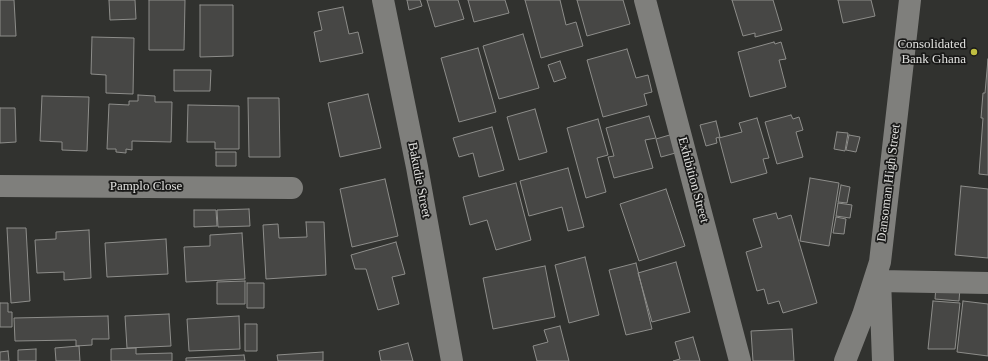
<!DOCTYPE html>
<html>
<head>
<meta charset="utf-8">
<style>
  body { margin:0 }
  canvas { display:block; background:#31322f }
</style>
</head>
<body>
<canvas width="988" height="361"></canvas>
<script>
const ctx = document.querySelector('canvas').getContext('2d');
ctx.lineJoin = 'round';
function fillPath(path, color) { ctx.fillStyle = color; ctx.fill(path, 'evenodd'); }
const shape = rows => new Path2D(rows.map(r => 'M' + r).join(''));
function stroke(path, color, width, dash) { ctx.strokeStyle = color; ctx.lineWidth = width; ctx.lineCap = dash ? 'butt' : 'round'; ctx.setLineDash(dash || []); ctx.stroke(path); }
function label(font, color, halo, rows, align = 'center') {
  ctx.font = font + ' "Times New Roman",serif'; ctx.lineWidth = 3.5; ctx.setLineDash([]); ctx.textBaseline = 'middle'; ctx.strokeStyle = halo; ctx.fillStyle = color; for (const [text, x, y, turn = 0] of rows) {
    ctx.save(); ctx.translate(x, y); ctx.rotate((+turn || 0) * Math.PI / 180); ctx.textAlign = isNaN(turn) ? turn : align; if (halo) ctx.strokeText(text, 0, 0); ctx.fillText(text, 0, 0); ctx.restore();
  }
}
const building = shape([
  [0,0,14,0,16,36,0,36,0,0],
  [109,0,135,0,136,19,110,20,109,0],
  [149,0,185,0,184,50,149,50,149,0],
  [407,0,420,0,422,6,409,10,407,0],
  [427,0,458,0,464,19,435,27,427,0],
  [468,0,505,0,509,13,474,22,468,0],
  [525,0,560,0,566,25,576,22,583,46,541,58,525,0],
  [577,0,623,0,630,24,587,36,577,0],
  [732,0,773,0,782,30,755,37,755,33,743,36,732,0],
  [838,0,871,0,875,16,843,23,838,0],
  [200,5,233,5,233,56,200,57,200,5],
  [343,7,349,34,358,32,363,53,320,62,314,32,322,30,318,12,343,7],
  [523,34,539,88,499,99,483,46,523,34],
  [92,37,134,38,133,94,106,93,106,75,91,74,92,37],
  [774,42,775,44,781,42,786,59,779,60,786,87,750,97,738,52,774,42],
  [478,48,496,112,459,122,441,58,478,48],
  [627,49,636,78,648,75,652,92,644,94,647,105,603,117,587,60,627,49],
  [988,59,988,175,979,174,983,118,981,118,983,93,985,93,988,59],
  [560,61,566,78,554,82,548,65,560,61],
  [174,70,211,70,210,91,174,91,174,70],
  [368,94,381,148,340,157,328,103,368,94],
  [138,95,155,96,155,102,172,102,171,142,132,141,132,150,126,149,126,153,116,152,116,149,107,149,109,104,129,105,129,101,138,101,138,95],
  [42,96,89,97,87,151,62,150,62,142,40,141,42,96],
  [248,98,279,98,280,157,249,157,248,98],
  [188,105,239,106,239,149,215,149,215,142,187,142,188,105],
  [0,108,15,108,16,142,0,143,0,108],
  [535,109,547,152,519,160,507,117,535,109],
  [791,115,793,119,799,117,803,130,796,132,803,157,777,164,765,122,791,115],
  [649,116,656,138,645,140,653,168,614,178,608,157,614,156,606,128,649,116],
  [757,118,769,158,763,159,767,173,731,183,719,138,742,132,739,123,757,118],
  [598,119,608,155,597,158,606,192,586,198,567,128,598,119],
  [716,121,720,137,716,138,717,143,706,146,700,125,716,121],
  [492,127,504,170,479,177,473,153,459,157,453,138,492,127],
  [837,132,848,133,845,151,834,149,837,132],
  [673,134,679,152,661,157,656,139,673,134],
  [849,135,860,137,856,152,846,150,849,135],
  [216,152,236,152,236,166,216,166,216,152],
  [568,168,584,227,568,231,562,207,529,216,520,181,568,168],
  [810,178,839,183,829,246,800,241,810,178],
  [385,179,398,236,352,247,340,189,385,179],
  [516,183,531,240,496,250,487,220,470,225,463,197,516,183],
  [841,185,850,187,847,203,838,202,841,185],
  [961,186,988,189,988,258,955,255,961,186],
  [666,189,685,246,639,261,620,204,666,189],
  [838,203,852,205,850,218,836,216,838,203],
  [249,209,250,226,218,227,217,210,249,209],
  [194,210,216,210,217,226,194,227,194,210],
  [776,213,778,219,791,215,817,303,783,313,779,301,768,304,764,289,757,291,746,252,762,247,753,219,776,213],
  [836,217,846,219,844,234,833,233,836,217],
  [306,222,324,222,326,275,266,279,263,225,278,224,279,238,307,237,306,222],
  [7,228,26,228,30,301,11,303,7,228],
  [89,230,91,278,64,280,64,272,37,273,35,240,56,239,56,232,89,230],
  [242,233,245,279,186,282,184,247,210,246,210,235,242,233],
  [166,239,168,274,107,277,105,243,166,239],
  [396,242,405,274,392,277,399,304,378,310,366,269,355,269,351,255,396,242],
  [585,257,599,315,569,323,555,265,585,257],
  [676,262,690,312,652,322,638,273,676,262],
  [636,263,652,329,626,335,609,270,636,263],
  [545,266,555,317,493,329,483,278,545,266],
  [245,281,245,304,217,304,217,282,245,281],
  [247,283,264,283,264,308,247,308,247,283],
  [936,286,960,288,959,301,935,299,936,286],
  [933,301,960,303,955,349,928,349,933,301],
  [963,301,988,304,988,356,957,352,963,301],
  [0,303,8,303,8,312,12,312,12,327,0,327,0,303],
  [169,314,171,346,127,348,125,316,169,314],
  [108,316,109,339,92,339,92,345,76,346,76,340,15,341,14,318,108,316],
  [239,316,240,349,189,351,187,319,239,316],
  [245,324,257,324,257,351,245,351,245,324],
  [560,326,569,361,537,361,533,346,548,342,544,330,560,326],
  [792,329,794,361,753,361,751,331,792,329],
  [693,337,700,361,673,361,680,359,675,342,693,337],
  [408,343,413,361,381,361,379,351,408,343],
  [79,346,80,361,56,361,55,348,79,346],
  [136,348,136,354,172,353,172,361,111,361,111,349,136,348],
  [36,349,36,361,18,361,18,350,36,349],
  [8,351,9,361,0,361,0,352,8,351],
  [323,352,323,361,278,361,277,355,323,352],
  [244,355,245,361,186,361,186,358,244,355]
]);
fillPath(building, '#474745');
stroke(building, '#8d8d8a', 1);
stroke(shape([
  [383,0,417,167,452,361],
  [645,0,740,361],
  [0,186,292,188],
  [880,279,883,361],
  [880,281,988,283],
  [845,361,863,315,880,262,910,0]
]), '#7f7f7c', 22);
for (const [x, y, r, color] of [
  [974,52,4,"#bfbe41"]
]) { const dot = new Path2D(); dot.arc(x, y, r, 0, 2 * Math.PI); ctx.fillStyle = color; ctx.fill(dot); stroke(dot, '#191918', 1.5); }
label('13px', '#e0e0de', '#191918', [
  ["Consolidated",966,45],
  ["Bank Ghana",966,60]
], 'right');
label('13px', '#e0e0de', '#191918', [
  ["Bakudie Street",419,180,79],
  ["Exhibition Street",693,180,75],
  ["Dansoman High Street",889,183,-83],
  ["Pamplo Close",146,187]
]);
</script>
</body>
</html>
